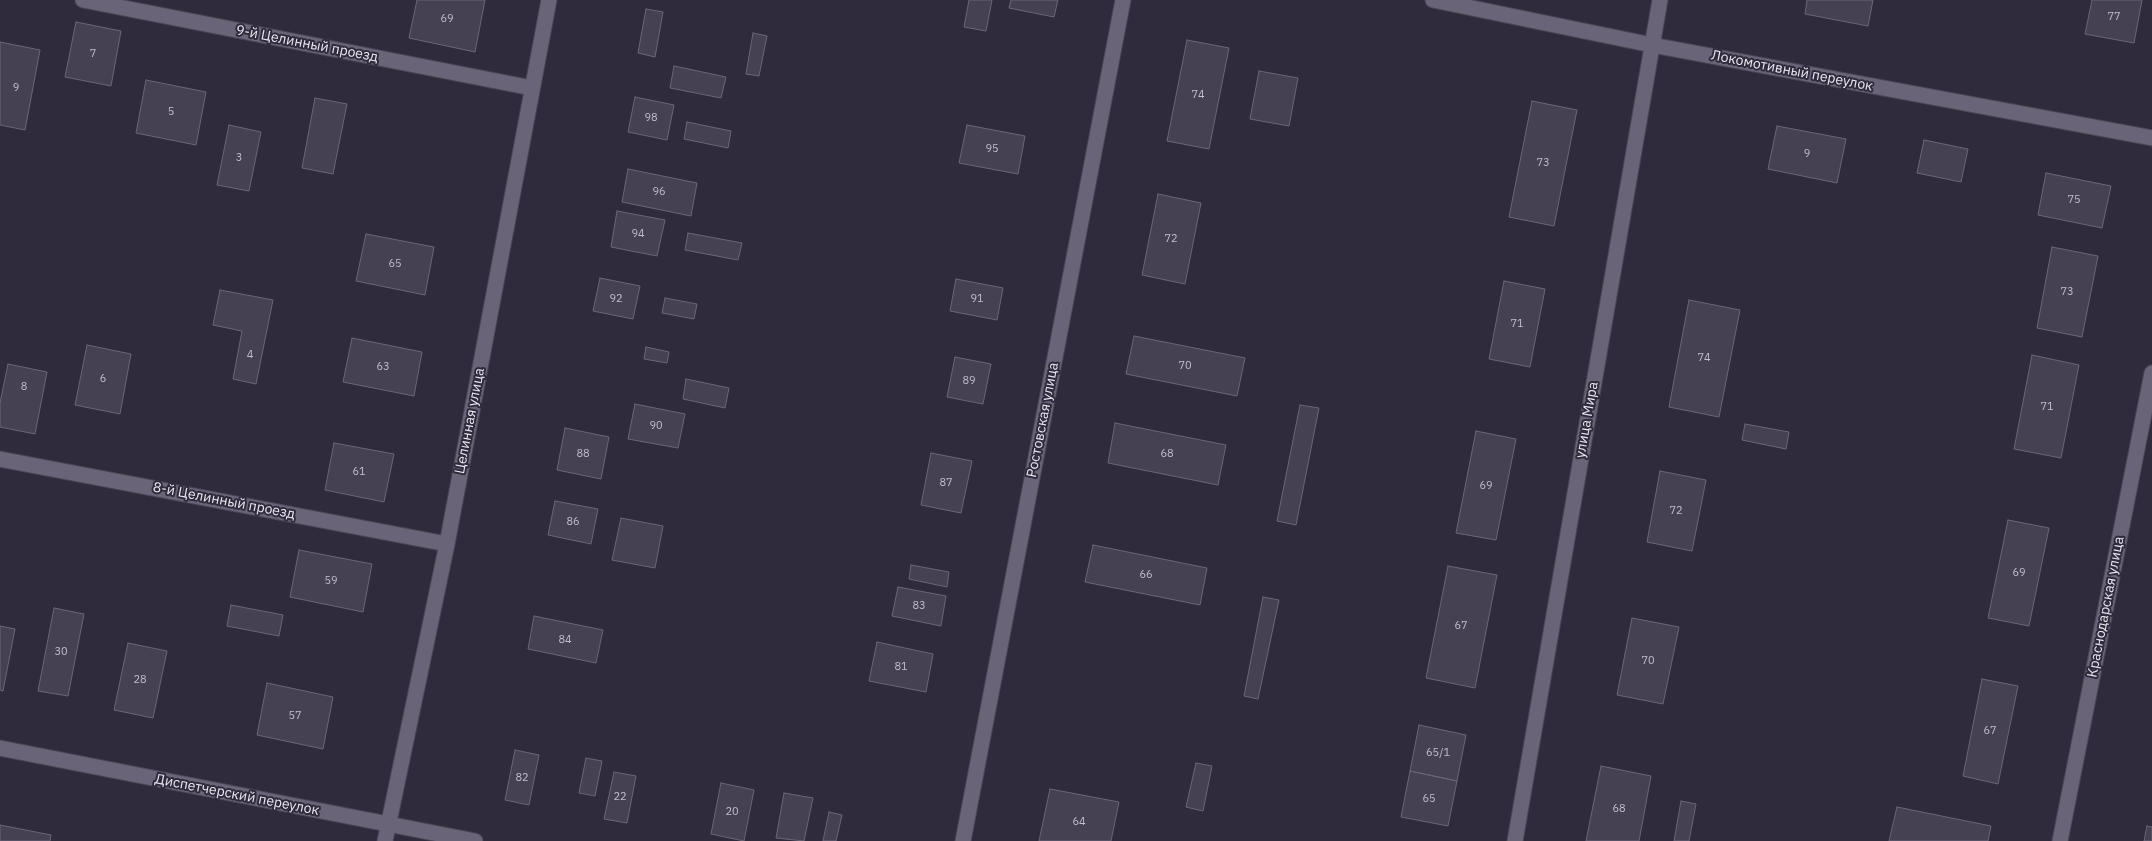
<!DOCTYPE html>
<html>
<head>
<meta charset="utf-8">
<style>
  body { margin:0 }
  canvas { display:block; background:#302b3c }
</style>
</head>
<body>
<canvas width="2152" height="841"></canvas>
<script>
const ctx = document.querySelector('canvas').getContext('2d');
ctx.lineJoin = 'round';
function fillPath(path, color) { ctx.fillStyle = color; ctx.fill(path, 'evenodd'); }
const shape = rows => new Path2D(rows.map(r => 'M' + r).join(''));
function stroke(path, color, width, dash) { ctx.strokeStyle = color; ctx.lineWidth = width; ctx.lineCap = dash ? 'butt' : 'round'; ctx.setLineDash(dash || []); ctx.stroke(path); }
function label(font, color, halo, rows, align = 'center') {
  ctx.font = font + ' "IBM Plex Sans",sans-serif'; ctx.lineWidth = 4; ctx.setLineDash([]); ctx.textBaseline = 'middle'; ctx.strokeStyle = halo; ctx.fillStyle = color; for (const [text, x, y, turn = 0] of rows) {
    ctx.save(); ctx.translate(x, y); ctx.rotate((+turn || 0) * Math.PI / 180); ctx.textAlign = isNaN(turn) ? turn : align; if (halo) ctx.strokeText(text, 0, 0); ctx.fillText(text, 0, 0); ctx.restore();
  }
}
const building = shape([
  [417,0,485,0,475,52,409,38,417,0],
  [969,0,992,0,986,31,964,27,969,0],
  [1011,0,1058,0,1054,17,1009,8,1011,0],
  [1807,0,1873,0,1868,26,1805,14,1807,0],
  [2092,0,2142,0,2134,43,2085,34,2092,0],
  [646,9,663,12,655,57,638,53,646,9],
  [76,22,121,31,111,86,65,77,76,22],
  [753,33,767,36,759,76,746,74,753,33],
  [1187,40,1229,48,1209,149,1167,141,1187,40],
  [0,42,40,50,25,130,0,125,0,42],
  [674,66,726,77,721,98,670,88,674,66],
  [1259,71,1298,78,1289,126,1250,119,1259,71],
  [146,80,206,92,196,145,136,133,146,80],
  [635,97,674,105,667,140,628,132,635,97],
  [315,98,347,104,333,174,302,168,315,98],
  [1532,101,1577,110,1554,226,1509,217,1532,101],
  [687,122,731,131,728,148,684,139,687,122],
  [229,125,261,132,249,191,217,185,229,125],
  [967,125,1025,136,1018,174,959,163,967,125],
  [1777,126,1846,139,1837,183,1768,169,1777,126],
  [1924,140,1968,149,1961,182,1917,173,1924,140],
  [628,169,697,183,691,216,622,202,628,169],
  [2046,173,2111,186,2102,228,2038,215,2046,173],
  [1158,194,1201,203,1185,284,1142,275,1158,194],
  [617,211,665,220,657,256,611,247,617,211],
  [688,233,742,243,738,260,685,250,688,233],
  [366,234,434,247,425,295,356,281,366,234],
  [2052,247,2098,256,2082,337,2037,328,2052,247],
  [600,278,640,286,633,319,593,311,600,278],
  [956,279,1003,288,997,320,950,311,956,279],
  [1504,281,1545,289,1530,367,1489,359,1504,281],
  [220,290,273,300,256,384,233,379,242,331,213,325,220,290],
  [665,298,697,304,694,319,662,313,665,298],
  [1689,300,1740,310,1719,417,1669,407,1689,300],
  [1134,336,1245,358,1237,396,1126,374,1134,336],
  [352,338,422,352,414,396,343,382,352,338],
  [87,345,131,354,120,414,75,405,87,345],
  [646,347,669,352,667,363,644,359,646,347],
  [2032,355,2079,365,2061,458,2014,449,2032,355],
  [955,357,991,364,983,404,947,397,955,357],
  [8,364,47,372,35,434,0,427,0,403,8,364],
  [686,379,729,388,725,408,683,399,686,379],
  [635,404,685,414,678,448,628,439,635,404],
  [1300,405,1319,408,1296,525,1277,521,1300,405],
  [1115,423,1226,445,1218,485,1108,463,1115,423],
  [1745,424,1789,432,1786,449,1742,440,1745,424],
  [565,428,609,437,601,479,557,470,565,428],
  [1476,431,1516,439,1496,540,1456,533,1476,431],
  [334,443,394,454,384,502,325,490,334,443],
  [931,453,972,461,961,513,921,505,931,453],
  [1660,471,1706,480,1692,551,1647,542,1660,471],
  [555,501,598,509,591,544,548,535,555,501],
  [621,518,663,526,655,568,612,560,621,518],
  [2008,520,2049,528,2029,626,1988,618,2008,520],
  [1093,545,1207,568,1200,605,1085,582,1093,545],
  [299,550,372,564,363,612,290,597,299,550],
  [911,565,949,572,947,587,909,579,911,565],
  [1448,566,1497,575,1475,688,1426,678,1448,566],
  [898,587,946,596,941,626,892,616,898,587],
  [1263,597,1279,600,1258,699,1244,696,1263,597],
  [231,605,283,615,279,636,227,626,231,605],
  [54,608,84,614,68,696,38,691,54,608],
  [534,616,603,630,596,663,528,649,534,616],
  [1632,618,1679,627,1663,704,1617,695,1632,618],
  [0,626,15,629,3,691,0,690,0,626],
  [877,642,933,654,926,692,869,681,877,642],
  [128,643,167,651,153,718,114,710,128,643],
  [1982,679,2018,686,1998,784,1963,776,1982,679],
  [267,683,333,697,323,749,257,735,267,683],
  [1419,725,1466,735,1457,781,1410,771,1419,725],
  [515,750,539,755,529,805,505,800,515,750],
  [586,758,602,761,595,796,579,793,586,758],
  [1196,763,1212,766,1203,811,1186,807,1196,763],
  [1601,766,1651,776,1639,841,1586,841,1601,766],
  [1410,771,1457,781,1448,826,1401,817,1410,771],
  [614,772,636,776,627,823,604,819,614,772],
  [721,783,754,790,744,841,711,834,721,783],
  [1050,789,1119,802,1111,841,1039,841,1050,789],
  [784,793,813,798,804,841,776,838,784,793],
  [1681,801,1696,804,1689,841,1674,841,1681,801],
  [1897,807,1991,826,1988,841,1889,841,1897,807],
  [829,812,842,815,836,841,823,841,829,812],
  [0,825,51,835,50,841,0,841,0,825],
  [2147,826,2152,827,2152,841,2144,841,2147,826]
]);
fillPath(building, '#454052');
stroke(building, '#6a6578', 1);
const minor = shape([
  [83,0,532,88],
  [1433,0,1652,45,2152,138],
  [0,459,447,544],
  [0,748,475,841],
  [385,841,447,544,549,0],
  [963,841,1123,0],
  [2060,841,2152,373]
]);
const tertiary = shape([
  [1515,841,1660,0]
]);
stroke(minor, '#4b4655', 17);
stroke(tertiary, '#4b4655', 17);
stroke(minor, '#696477', 15);
stroke(tertiary, '#696477', 15);
label('11px', '#c2becb', null, [
  ["77",2114,17],
  ["69",447,19],
  ["7",93,54],
  ["9",16,88],
  ["74",1198,95],
  ["5",171,112],
  ["98",651,118],
  ["95",992,149],
  ["9",1807,154],
  ["3",239,158],
  ["73",1543,163],
  ["96",659,192],
  ["75",2074,200],
  ["94",638,234],
  ["72",1171,239],
  ["65",395,264],
  ["73",2067,292],
  ["92",616,299],
  ["91",977,299],
  ["71",1517,324],
  ["4",250,355],
  ["74",1704,358],
  ["70",1185,366],
  ["63",383,367],
  ["6",103,379],
  ["89",969,381],
  ["8",24,387],
  ["71",2047,407],
  ["90",656,426],
  ["88",583,454],
  ["68",1167,454],
  ["61",359,472],
  ["87",946,483],
  ["69",1486,486],
  ["72",1676,511],
  ["86",573,522],
  ["69",2019,573],
  ["66",1146,575],
  ["59",331,581],
  ["83",919,606],
  ["67",1461,626],
  ["84",565,640],
  ["30",61,652],
  ["70",1648,661],
  ["81",901,667],
  ["28",140,680],
  ["57",295,716],
  ["67",1990,731],
  ["65/1",1438,753],
  ["82",522,778],
  ["22",620,797],
  ["65",1429,799],
  ["68",1619,809],
  ["20",732,812],
  ["64",1079,822]
]);
label('14px', '#ebe8f3', '#302b3c', [
  ["9-й Целинный проезд",307,44,11],
  ["Локомотивный переулок",1792,71,11],
  ["Ростовская улица",1043,420,-79],
  ["улица Мира",1587,420,-80],
  ["Целинная улица",470,421,-79],
  ["8-й Целинный проезд",224,501,11],
  ["Краснодарская улица",2106,607,-79],
  ["Диспетчерский переулок",237,795,11]
]);
</script>
</body>
</html>
